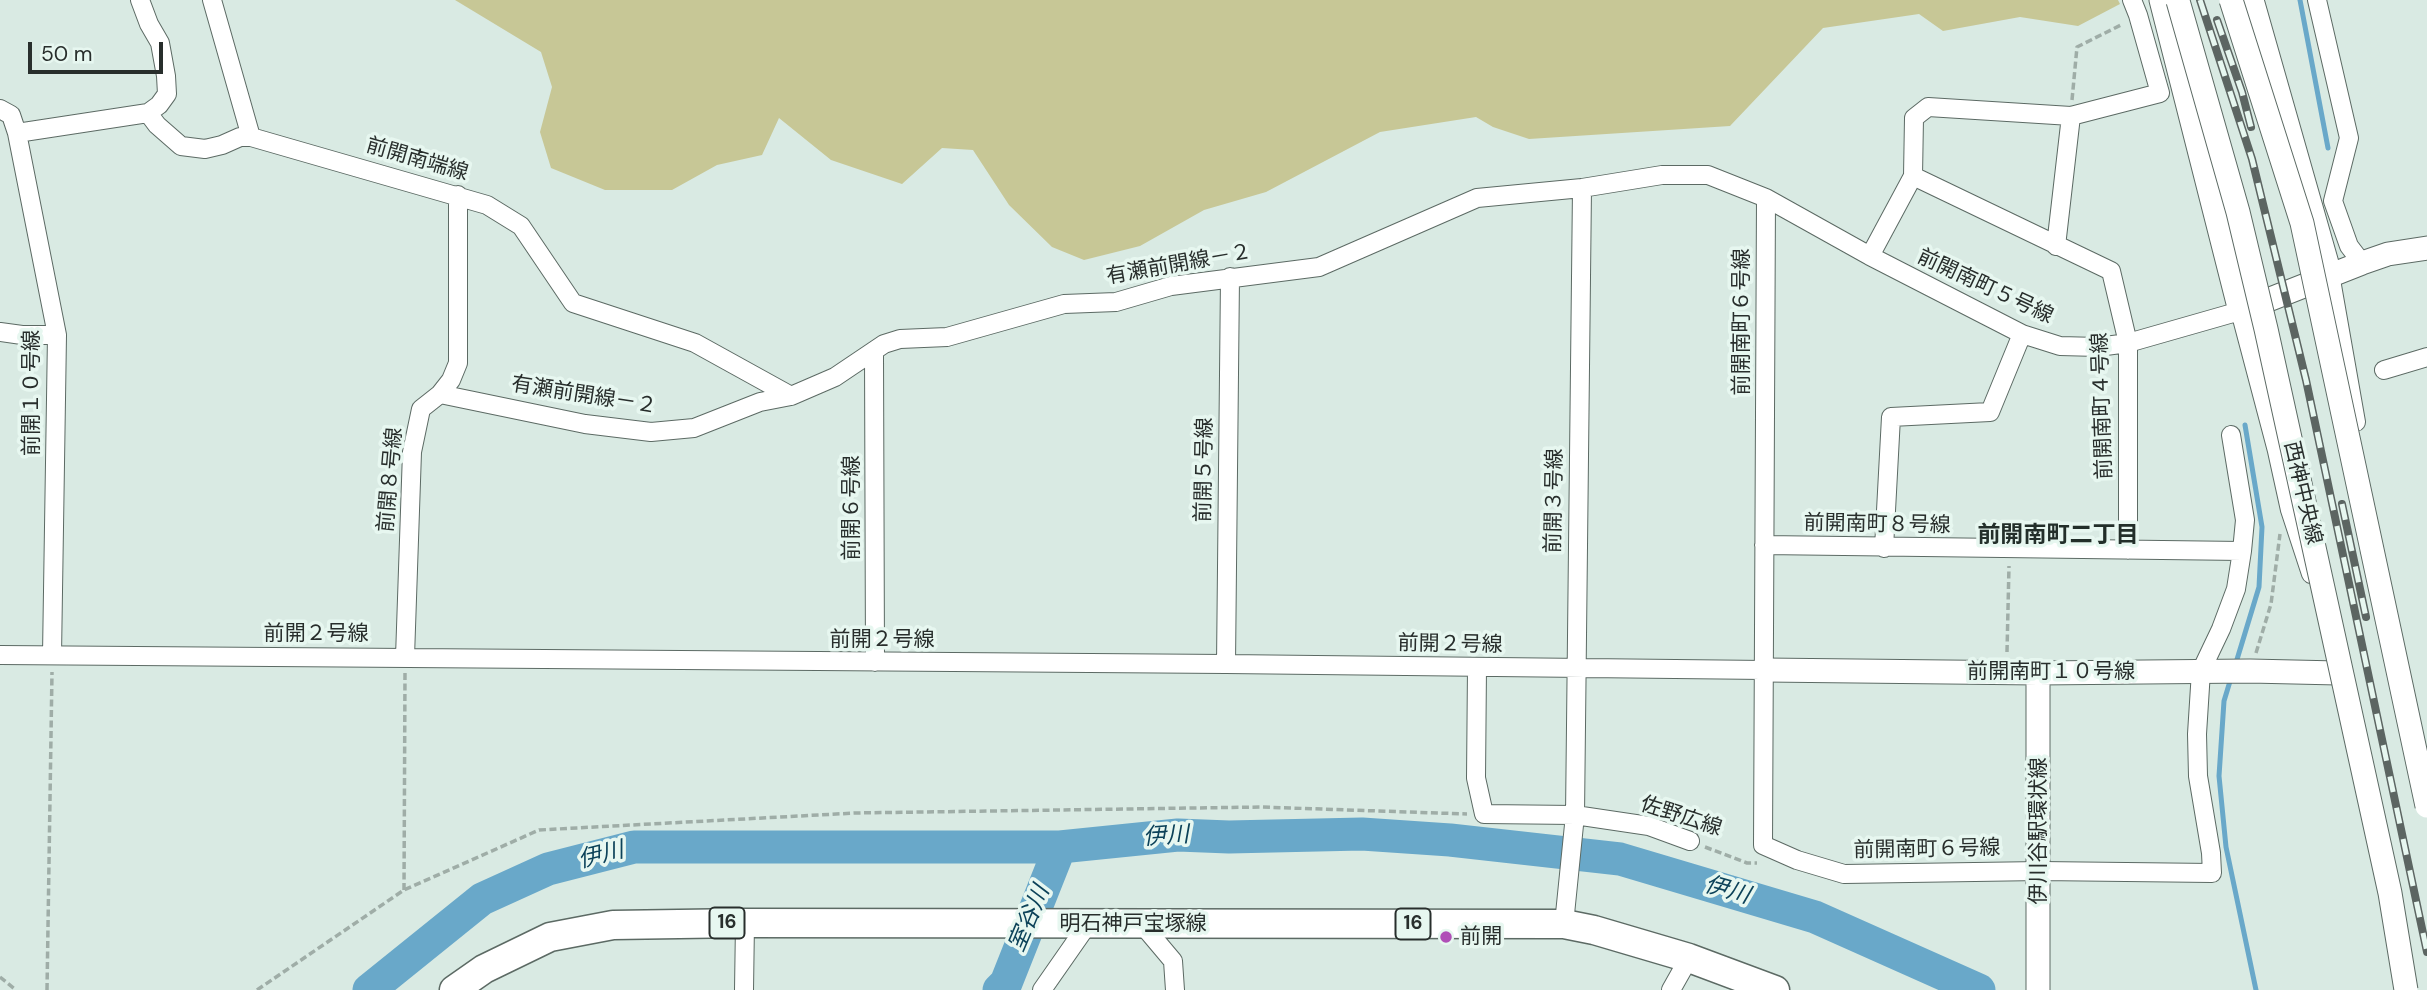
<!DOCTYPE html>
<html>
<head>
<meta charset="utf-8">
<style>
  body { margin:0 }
  #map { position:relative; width:2427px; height:990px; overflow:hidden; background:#d9eae3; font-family:"DM Sans",sans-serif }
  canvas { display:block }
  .scale { position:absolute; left:28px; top:42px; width:135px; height:32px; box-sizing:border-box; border:4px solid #282e2c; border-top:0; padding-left:9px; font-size:21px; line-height:24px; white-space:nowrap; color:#282e2c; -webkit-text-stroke:5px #e7f7f0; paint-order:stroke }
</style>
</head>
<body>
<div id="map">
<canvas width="2427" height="990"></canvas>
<div class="scale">50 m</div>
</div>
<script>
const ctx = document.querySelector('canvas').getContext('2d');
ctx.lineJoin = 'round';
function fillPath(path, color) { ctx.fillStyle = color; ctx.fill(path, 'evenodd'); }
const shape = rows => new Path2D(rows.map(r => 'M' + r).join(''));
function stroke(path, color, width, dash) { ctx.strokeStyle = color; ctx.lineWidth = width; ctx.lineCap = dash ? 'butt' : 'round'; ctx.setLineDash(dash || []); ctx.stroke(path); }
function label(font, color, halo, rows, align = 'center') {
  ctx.font = font + ' "DM Sans","Noto Sans JP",sans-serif'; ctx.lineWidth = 7; ctx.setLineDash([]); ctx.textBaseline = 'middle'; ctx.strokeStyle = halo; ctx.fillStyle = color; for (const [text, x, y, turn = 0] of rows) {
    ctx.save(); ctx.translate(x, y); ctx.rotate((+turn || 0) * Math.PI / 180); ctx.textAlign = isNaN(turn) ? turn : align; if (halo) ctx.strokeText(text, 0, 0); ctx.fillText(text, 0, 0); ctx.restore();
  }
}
fillPath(shape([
  [455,0,2118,0,2120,4,2078,26,2020,17,1943,31,1919,14,1823,28,1730,126,1529,139,1493,127,1476,117,1380,132,1266,192,1204,210,1140,246,1084,260,1052,247,1009,205,973,150,942,148,902,184,831,160,779,118,762,155,717,165,672,190,605,190,551,168,540,132,552,87,541,52]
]), '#c7c796');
stroke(shape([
  [2300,0,2328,148],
  [2235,666,2259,587,2262,527,2245,425],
  [2231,678,2224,701,2219,776,2226,847,2256,990]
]), '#69a8c9', 5);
stroke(shape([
  [369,990,482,899,548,869,634,847,1060,847,1178,835,1229,837,1362,834,1450,840,1620,859,1815,917,1979,990],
  [999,990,1006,983,1060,847]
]), '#69a8c9', 33);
const minor = shape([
  [140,0,149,24,160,43,166,76,167,94,159,105,148,113],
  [212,0,251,137],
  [2317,0,2349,138,2333,201,2349,246,2362,263],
  [0,109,11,115,17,133,148,113,157,125,181,146,205,149,222,145,240,137,251,137,487,205,521,226,573,303,695,343,791,396],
  [17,133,57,335,52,655],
  [1913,176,2111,271,2128,343,2128,550],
  [1766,198,1763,845,1797,860,1844,874,2040,871,2212,873,2211,853,2198,776,2197,734,2201,671,2221,629,2236,589,2242,551,2245,520,2231,435],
  [2056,246,2071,116],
  [1870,256,1913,176,1914,118,1928,107,2071,116,2160,93,2138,15,2132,0],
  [2330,274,2356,422],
  [0,332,22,335,57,335],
  [874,353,875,662],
  [2384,370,2427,357],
  [440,394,585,424,651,432,694,428,760,402,791,396,835,377,884,344,900,339,947,337,1064,304,1116,302,1171,286,1319,267,1477,198,1582,188,1662,175,1708,175,1766,198,1870,256,2022,334,2060,346,2098,347,2128,343,2240,311,2277,451,2290,510,2311,574],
  [1764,545,2242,551],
  [1884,548,1891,417,1990,412,2022,334],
  [0,655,1226,664,1765,670],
  [405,657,412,452,421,409,440,394,451,380,458,363,458,195],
  [1226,664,1230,277],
  [1477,668,1476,778,1484,814,1575,815,1649,826,1690,841],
  [1141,923,1173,961,1175,990],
  [1564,924,1575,815,1582,188],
  [744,990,745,923],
  [1042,990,1088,924],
  [1671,990,1689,958]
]);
const tertiary = shape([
  [2161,0,2240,311,2362,263,2388,254,2427,248],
  [2252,0,2330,274],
  [1765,670,2038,673,2250,671,2338,673],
  [2038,673,2038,990]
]);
const primary = shape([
  [454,990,484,969,550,937,613,925,745,923,1564,924,1594,930,1689,958,1775,990]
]);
stroke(minor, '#5c6a64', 20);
stroke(tertiary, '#5c6a64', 25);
stroke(primary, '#5c6a64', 31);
stroke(shape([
  [2072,100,2077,47,2123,24],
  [2007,652,2009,566],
  [2256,653,2271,604,2280,534],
  [1705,847,1747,863,1757,863],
  [404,890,405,673],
  [0,977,16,990],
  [47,990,52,672],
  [257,990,404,890,539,830,855,813,1261,807,1467,814]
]), '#9fada7', 3.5, [7, 3.5]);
stroke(minor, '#fff', 18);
stroke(tertiary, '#fff', 23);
stroke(primary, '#fff', 28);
const rail = shape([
  [2200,0,2252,159,2306,380,2427,952],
  [2217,20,2242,92,2251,127],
  [2342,504,2366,617]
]);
stroke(rail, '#5c6562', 8);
stroke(rail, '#e7f7f0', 5, [16]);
const tertiaryBridge = shape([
  [2231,0,2302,223,2427,806],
  [2178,1,2238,212,2266,329,2390,893,2406,990]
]);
stroke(tertiaryBridge, '#5c6a64', 25, []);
stroke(tertiaryBridge, '#fff', 23);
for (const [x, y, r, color] of [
  [1446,937,7,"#b04fb7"]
]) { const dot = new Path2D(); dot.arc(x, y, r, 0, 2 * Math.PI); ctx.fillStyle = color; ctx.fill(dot); stroke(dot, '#e7f7f0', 2.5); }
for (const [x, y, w] of [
  [727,923,35],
  [1413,924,35]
]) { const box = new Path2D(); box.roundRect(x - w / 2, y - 15.5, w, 31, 5); ctx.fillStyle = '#e7f7f0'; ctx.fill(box); stroke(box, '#282e2c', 2); }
label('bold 19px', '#282e2c', null, [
  ["16",727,923],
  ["16",1413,924]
]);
label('21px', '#282e2c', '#e7f7f0', [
  ["前開南端線",417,160,16],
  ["有瀬前開線－２",1179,265,-10],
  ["前開南町５号線",1985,287,25],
  ["前開南町６号線",1742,322,-90],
  ["前開１０号線",32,393,-90],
  ["有瀬前開線－２",584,396,9],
  ["前開南町４号線",2103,406,-92],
  ["前開５号線",1205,470,-89],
  ["前開８号線",391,480,-85],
  ["西神中央線",2302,493,77],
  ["前開３号線",1555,501,-89],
  ["前開６号線",852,508,-90],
  ["前開南町８号線",1877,525,1],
  ["前開２号線",316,634],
  ["前開２号線",882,640],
  ["前開２号線",1450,645,1],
  ["前開南町１０号線",2051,672],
  ["佐野広線",1681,817,18],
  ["伊川谷駅環状線",2039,831,-90],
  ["前開南町６号線",1927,850,-1],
  ["明石神戸宝塚線",1133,924]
]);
label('21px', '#282e2c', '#e7f7f0', [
  ["前開",1460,937]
], 'left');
label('bold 23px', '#232f2a', '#e7f7f0', [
  ["前開南町二丁目",2058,536]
]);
label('italic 23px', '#0c4259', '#e7f7f0', [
  ["伊川",1166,837,-4],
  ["伊川",601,856,-14],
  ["伊川",1727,891,16],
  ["室谷川",1030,919,-67]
]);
</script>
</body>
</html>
